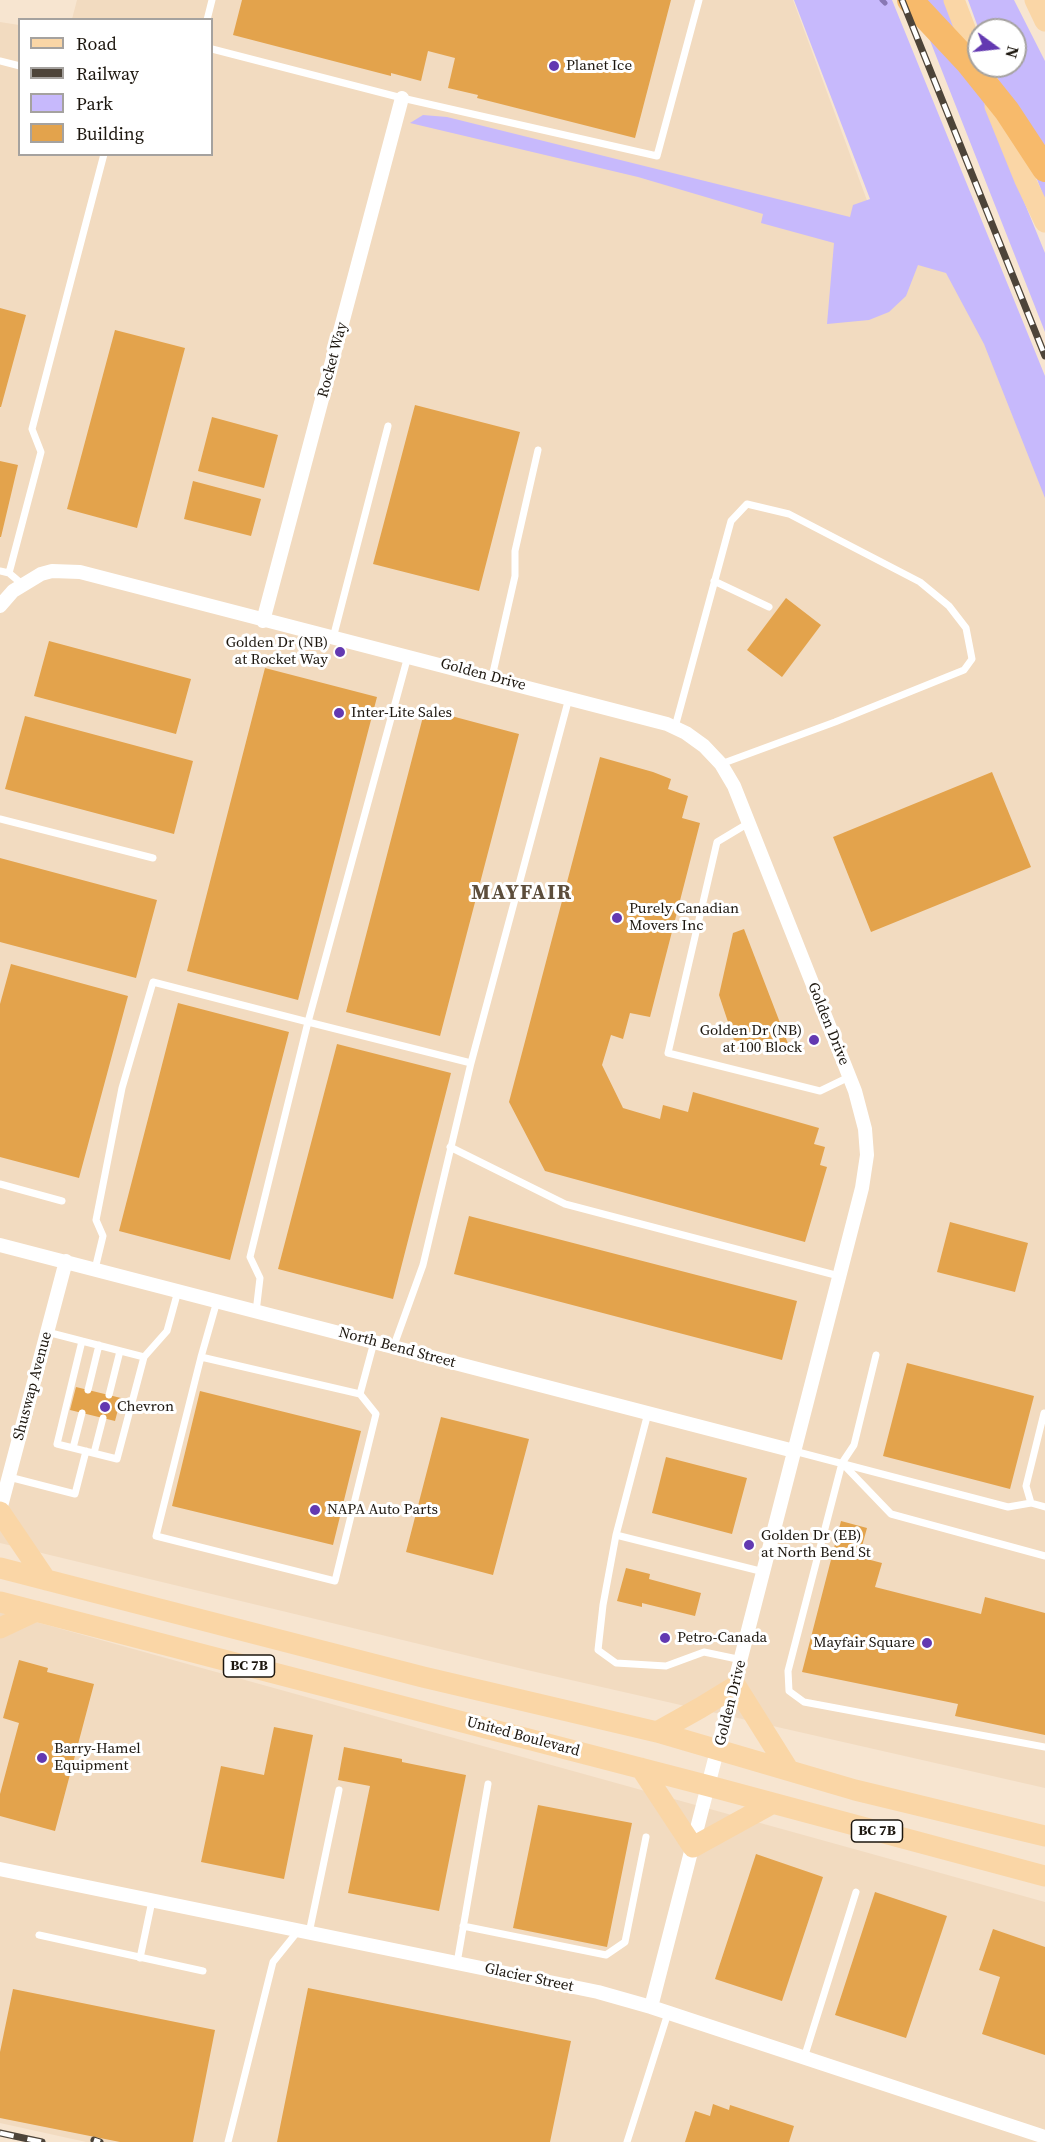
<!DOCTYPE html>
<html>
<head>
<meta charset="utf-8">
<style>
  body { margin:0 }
  #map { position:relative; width:1045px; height:2142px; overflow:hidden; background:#f7e5d0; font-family:"Source Serif 4",serif }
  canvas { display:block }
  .legend { position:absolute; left:18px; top:18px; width:195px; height:138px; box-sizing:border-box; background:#fff; border:2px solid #a5a29f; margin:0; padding:8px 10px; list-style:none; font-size:18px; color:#1d170f }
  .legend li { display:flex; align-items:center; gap:12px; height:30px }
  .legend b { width:30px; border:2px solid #a5a29f }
  .north { position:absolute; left:967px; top:18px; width:60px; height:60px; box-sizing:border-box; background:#fff; border:2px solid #a5a29f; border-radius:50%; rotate:105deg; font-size:16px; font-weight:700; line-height:24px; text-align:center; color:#1d170f }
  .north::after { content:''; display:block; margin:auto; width:21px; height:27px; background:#6339b1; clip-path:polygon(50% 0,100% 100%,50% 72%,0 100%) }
</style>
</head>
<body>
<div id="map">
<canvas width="1045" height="2142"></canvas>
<ul class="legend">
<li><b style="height:8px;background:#fad6a6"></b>Road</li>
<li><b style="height:8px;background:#4d4439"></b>Railway</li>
<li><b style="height:16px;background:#c7b9fc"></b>Park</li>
<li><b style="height:16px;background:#e3a34c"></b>Building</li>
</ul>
<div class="north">N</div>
</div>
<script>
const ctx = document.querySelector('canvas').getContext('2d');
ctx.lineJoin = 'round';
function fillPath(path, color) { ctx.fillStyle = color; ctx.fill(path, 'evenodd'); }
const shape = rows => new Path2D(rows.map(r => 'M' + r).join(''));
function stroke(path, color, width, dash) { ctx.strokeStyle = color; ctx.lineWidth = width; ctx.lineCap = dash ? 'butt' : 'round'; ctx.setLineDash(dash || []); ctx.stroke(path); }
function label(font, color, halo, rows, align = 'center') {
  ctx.font = font + ' "Source Serif 4",serif'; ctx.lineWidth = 6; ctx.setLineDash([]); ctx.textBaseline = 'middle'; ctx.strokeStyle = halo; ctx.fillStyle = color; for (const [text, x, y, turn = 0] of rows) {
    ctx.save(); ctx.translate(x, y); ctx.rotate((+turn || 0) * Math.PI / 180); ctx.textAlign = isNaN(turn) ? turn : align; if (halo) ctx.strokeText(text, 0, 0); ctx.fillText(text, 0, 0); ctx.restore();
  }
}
fillPath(shape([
  [77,0,793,0,882,241,967,268,1045,463,1045,1788,527,1670,0,1543,0,22,19,25,20,154,212,154,212,20,72,19],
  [0,1612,1045,1902,1045,2142,86,2142,0,2123]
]), '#f2dbc0');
fillPath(shape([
  [794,0,892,0,1045,376,1045,498,984,344,946,273,918,265,906,296,889,312,869,320,827,324,834,243,761,223,763,214,638,177,410,123,423,115,447,117,850,217,853,205,870,199],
  [914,0,945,0,990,118,1045,253,1045,332],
  [968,0,1014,0,1045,61,1045,200,993,66,1015,66,1015,30,979,30]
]), '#c7b9fc');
stroke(shape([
  [882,0,885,3]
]), '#8878b4', 5);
fillPath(shape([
  [242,0,671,0,635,138,477,98,478,95,448,88,455,58,428,51,421,81,391,73,391,76,233,35],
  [0,308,26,315,1,407,0,407],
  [115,330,185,348,137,528,67,509],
  [415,405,520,432,479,591,373,564],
  [212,417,278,435,264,488,198,471],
  [0,461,18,465,1,537,0,537],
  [193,481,261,499,251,536,184,519],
  [786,598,821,625,782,677,747,650],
  [49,641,191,679,176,734,34,696],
  [265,668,377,697,298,1000,187,971],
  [425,709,519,734,440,1036,346,1012],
  [25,716,193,761,174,834,5,789],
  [600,757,653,772,671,779,668,789,688,796,682,818,700,823,650,1017,630,1013,623,1039,611,1035,602,1065,623,1108,660,1119,663,1105,688,1112,693,1092,819,1128,814,1144,825,1147,820,1165,827,1167,805,1242,545,1171,509,1102],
  [992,772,1031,867,871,932,833,837],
  [0,858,157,900,136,978,0,942],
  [744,929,792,1054,734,1040,719,995,733,933],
  [11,964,128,996,79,1178,0,1157,0,1004],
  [178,1003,289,1032,230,1260,119,1231],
  [337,1044,451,1073,393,1299,278,1269],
  [469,1216,797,1301,782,1360,454,1274],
  [950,1222,1028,1243,1015,1292,937,1272],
  [907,1363,1034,1396,1010,1489,883,1456],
  [76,1387,121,1398,115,1421,70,1410],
  [200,1391,361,1431,333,1545,172,1506],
  [441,1417,529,1439,493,1575,406,1552],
  [666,1457,747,1478,732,1534,652,1513],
  [841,1521,867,1528,859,1557,882,1563,875,1587,981,1614,985,1597,1045,1613,1045,1735,955,1716,958,1704,802,1672],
  [626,1568,650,1574,649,1579,701,1593,695,1616,642,1603,642,1607,617,1601],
  [19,1660,48,1668,47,1672,94,1684,55,1831,0,1816,0,1794,19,1723,3,1718],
  [274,1727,313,1735,284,1879,201,1862,221,1766,264,1775],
  [344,1747,402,1759,402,1762,466,1775,439,1911,348,1893,370,1786,338,1780],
  [538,1805,632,1823,607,1947,513,1928],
  [756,1854,823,1877,782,2001,715,1979],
  [875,1892,947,1916,906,2038,835,2015],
  [993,1929,1045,1947,1045,2055,982,2034,1000,1977,979,1970],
  [308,1988,571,2041,550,2142,277,2142],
  [13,1989,215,2030,193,2142,120,2142,0,2118,0,2052],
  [713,2104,729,2110,730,2105,794,2126,789,2142,685,2142,695,2111,710,2116]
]), '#e3a34c');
stroke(shape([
  [207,20,212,0],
  [212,49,402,98,657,156,699,0],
  [0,61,20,66],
  [0,571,9,573,22,584],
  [9,573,41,452,32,429,104,154],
  [714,581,769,607],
  [333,638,388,426],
  [492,677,515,576,515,551,538,450],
  [675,727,731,521,747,504,789,514,920,582,949,606,966,628,972,659,964,670,835,722,721,764],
  [0,819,153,858],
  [747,824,717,842,668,1053,820,1091,849,1077],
  [471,1063,569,698],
  [450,1147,565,1204,839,1276],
  [0,1184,62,1201],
  [95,1269,103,1236,96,1220,122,1088,153,982,308,1022,408,656],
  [217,1301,201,1357,360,1394,374,1342],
  [256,1312,260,1278,250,1257,308,1022,471,1063,423,1265,393,1348],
  [47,1332,144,1357,167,1331,178,1291],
  [82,1341,57,1444,117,1459,144,1357],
  [876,1355,854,1445,842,1463,788,1671,789,1691,804,1702,1045,1747],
  [201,1357,156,1536,335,1581,376,1414,360,1394],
  [88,1390,99,1345],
  [109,1395,120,1351],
  [648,1413,616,1535,603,1605,598,1650,616,1663,666,1666,704,1652,742,1660],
  [73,1448,82,1413],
  [794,1451,1008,1507,1031,1503,1045,1507],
  [94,1453,103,1418],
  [842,1463,891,1514,1045,1556],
  [9,1477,75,1494,86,1451],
  [1031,1503,1026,1486,1044,1413],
  [616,1535,764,1572],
  [463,1926,606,1955,625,1942,646,1837],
  [309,1933,339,1790],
  [39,1935,203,1971],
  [140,1958,152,1901],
  [457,1963,488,1784],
  [804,2058,856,1892],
  [228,2142,273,1962,298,1931],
  [627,2142,668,2013]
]), '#fff', 7);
stroke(shape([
  [0,606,13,591,41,574,52,571,80,572,667,724,686,733,704,746,721,764,734,786,855,1091,865,1129,867,1155,862,1188,651,2007],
  [263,621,402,98],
  [0,1245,794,1451],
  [0,1510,66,1261],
  [0,1869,598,1992,651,2007,1045,2137]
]), '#fff', 14);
stroke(shape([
  [954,0,979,65],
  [1035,0,1045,21],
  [995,106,1025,180,1045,222],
  [0,1512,46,1580],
  [0,1568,423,1677,657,1732,855,1790,1045,1836],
  [0,1602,709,1786,1045,1876],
  [0,1628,36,1611],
  [657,1732,700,1708,736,1686,788,1769],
  [641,1768,693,1847,773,1803]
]), '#fad6a6', 21);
stroke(shape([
  [910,0,967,61,1007,111,1045,169]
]), '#f7ba6b', 26);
const rail = shape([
  [902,0,1045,356],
  [0,2133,42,2142],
  [94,2140,100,2142]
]);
stroke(rail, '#4d4439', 7);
stroke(rail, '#fff', 4.5, [14]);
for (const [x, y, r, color] of [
  [554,66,6,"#6339b1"],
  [340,652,6,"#6339b1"],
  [339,713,6,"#6339b1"],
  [617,918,6,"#6339b1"],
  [814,1040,6,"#6339b1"],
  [105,1407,6,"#6339b1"],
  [315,1510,6,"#6339b1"],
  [749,1545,6,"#6339b1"],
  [665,1638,6,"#6339b1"],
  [927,1643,6,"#6339b1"],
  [42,1758,6,"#6339b1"]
]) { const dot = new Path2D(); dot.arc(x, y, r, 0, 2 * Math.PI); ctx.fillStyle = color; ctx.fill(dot); stroke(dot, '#fff', 2); }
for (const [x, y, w] of [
  [249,1666,51],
  [877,1831,51]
]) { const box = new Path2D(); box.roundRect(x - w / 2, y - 11, w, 22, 4.5); ctx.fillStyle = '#fff'; ctx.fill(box); stroke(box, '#1d170f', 1.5); }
label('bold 14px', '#1d170f', null, [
  ["BC 7B",249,1666],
  ["BC 7B",877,1831]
]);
label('15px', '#1d170f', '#fff', [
  ["Planet Ice",566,66],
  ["Golden Dr (NB)",328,643,"right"],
  ["at Rocket Way",328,660,"right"],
  ["Inter-Lite Sales",351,713],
  ["Purely Canadian",629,909],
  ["Movers Inc",629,926],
  ["Golden Dr (NB)",802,1031,"right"],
  ["at 100 Block",802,1048,"right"],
  ["Chevron",117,1407],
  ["NAPA Auto Parts",327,1510],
  ["Golden Dr (EB)",761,1536],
  ["at North Bend St",761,1553],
  ["Petro-Canada",677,1638],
  ["Mayfair Square",915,1643,"right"],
  ["Barry-Hamel",54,1749],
  ["Equipment",54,1766]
], 'left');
label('15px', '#1d170f', '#fff', [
  ["Rocket Way",333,360,-75],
  ["Golden Drive",483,675,15],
  ["Golden Drive",828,1024,68],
  ["North Bend Street",397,1348,15],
  ["Shuswap Avenue",33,1386,-75],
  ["Golden Drive",731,1703,-76],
  ["United Boulevard",523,1737,15],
  ["Glacier Street",529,1978,12]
]);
ctx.letterSpacing = '1.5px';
label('bold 21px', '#5c4d3b', '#fff', [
  ["MAYFAIR",522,894]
]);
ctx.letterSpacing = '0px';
</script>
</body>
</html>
